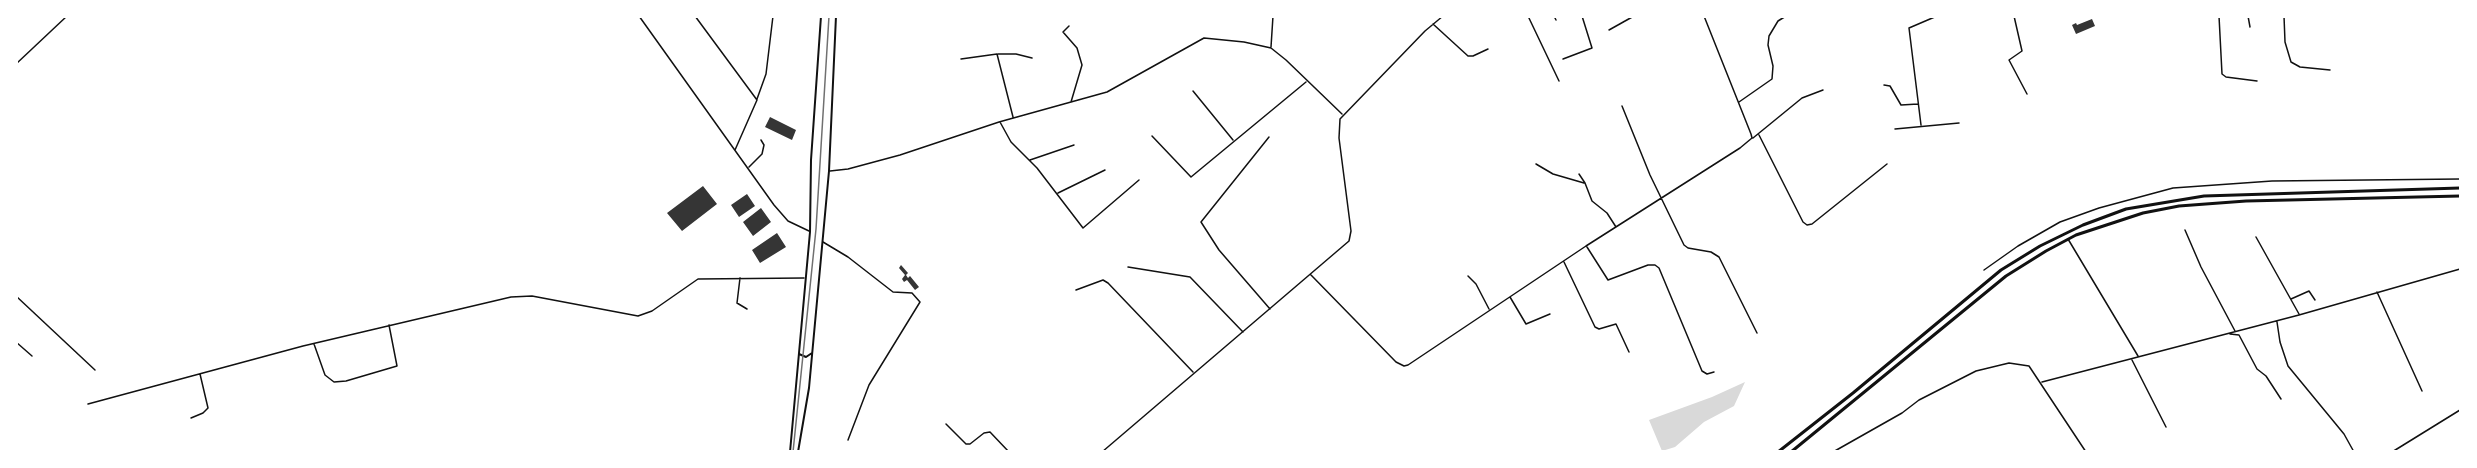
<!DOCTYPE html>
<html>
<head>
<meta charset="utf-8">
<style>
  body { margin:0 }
  #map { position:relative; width:2477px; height:468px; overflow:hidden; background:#fff; font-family:"Source Serif 4",serif }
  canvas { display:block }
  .frame { position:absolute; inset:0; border:18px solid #fff; pointer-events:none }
</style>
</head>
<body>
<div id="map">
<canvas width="2477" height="468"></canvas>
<div class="frame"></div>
</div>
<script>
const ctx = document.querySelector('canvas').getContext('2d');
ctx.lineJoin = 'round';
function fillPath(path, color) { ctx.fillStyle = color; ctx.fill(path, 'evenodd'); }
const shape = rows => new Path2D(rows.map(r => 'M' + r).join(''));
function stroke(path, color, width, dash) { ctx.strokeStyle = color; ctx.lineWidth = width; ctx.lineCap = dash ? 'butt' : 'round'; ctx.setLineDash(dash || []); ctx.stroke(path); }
fillPath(shape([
  [1745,382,1734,406,1704,422,1675,447,1662,451,1649,420,1712,397]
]), '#d9d9d9');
fillPath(shape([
  [2092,19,2095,26,2076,34,2072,25,2076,23,2077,25],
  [770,117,796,130,792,140,765,127],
  [703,186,717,204,682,231,667,213],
  [747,194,755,206,739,217,731,205],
  [761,208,771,222,753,236,743,222],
  [777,233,786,247,760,263,752,250],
  [901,265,908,273,906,275,908,278,910,276,919,287,915,290,907,280,904,282,902,279,905,275,899,268]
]), '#353535');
stroke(shape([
  [639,16,774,205,788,221,809,231],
  [695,16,757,100,735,150],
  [1528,16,1559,81],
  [1554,16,1556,20],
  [2014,16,2022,51,2009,60,2027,94],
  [2219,16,2222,74,2226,77,2257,81],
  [2248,16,2250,27],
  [2284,16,2285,42,2291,62,2300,67,2330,70],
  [1433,24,1468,56,1473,56,1488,49],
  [1069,26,1063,32,1077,48,1082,65,1071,102],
  [1609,30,1634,16],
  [1271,47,1273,16],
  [998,54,1016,54,1032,58],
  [961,59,997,54,1013,117],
  [1563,59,1592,48,1582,16],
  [16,64,67,16],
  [1884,85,1890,86,1901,105,1918,104],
  [1193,91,1233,140],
  [757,99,766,74,773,16],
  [1739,102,1772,79,1773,66,1768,45,1769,36,1778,21,1786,16],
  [1622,106,1650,175,1684,245,1688,248,1711,252,1719,257,1757,333],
  [1000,122,1011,142,1037,168,1083,228,1139,180],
  [1921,125,1909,28,1937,16],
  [1895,129,1959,123],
  [1759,135,1803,222,1807,225,1812,224,1887,164],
  [1152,136,1191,177,1306,82],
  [1269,137,1201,222,1219,250,1270,309],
  [1753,138,1802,98,1823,90],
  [1030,160,1074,145],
  [1536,164,1553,174,1584,183],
  [749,167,762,154,764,145,761,140],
  [830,171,848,169,900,155,999,122,1107,92,1204,38,1244,42,1271,48,1286,60,1342,114],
  [1579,174,1585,183,1592,201,1607,213,1616,227],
  [1058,193,1105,170],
  [2185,230,2201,267,2235,331],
  [2256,237,2299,314],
  [2068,239,2138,356],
  [823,242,848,257,893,292,912,293,920,302,869,385,848,440],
  [1587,247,1608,280,1648,265,1655,265,1659,268,1702,371,1707,374,1714,372],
  [1564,262,1595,327,1599,329,1616,324,1629,352],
  [1128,267,1190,277,1243,332],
  [1984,270,2018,246,2060,222,2099,208,2173,188,2272,181,2460,179],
  [1311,275,1396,362,1404,366,1408,365,1586,246,1740,148,1752,138,1751,134,1704,16],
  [1468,276,1476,284,1489,309],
  [740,278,737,303,747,309],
  [1076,290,1103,280,1108,283,1193,372],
  [2377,292,2422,391],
  [16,296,95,370],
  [1510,297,1526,324,1550,314],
  [2291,299,2309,291,2315,300],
  [2277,322,2280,342,2288,366,2344,434,2354,452],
  [2230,334,2239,335,2257,369,2266,376,2281,399],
  [16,342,32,356],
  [314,344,325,375,334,382,346,381,397,366,389,325],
  [2132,360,2166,427],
  [2042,382,2299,315,2460,269],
  [88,404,303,346,511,297,532,296,638,316,652,311,698,279,804,278],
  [191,418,203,413,208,408,200,374],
  [946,424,966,444,970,444,984,433,990,432,1009,452],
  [1102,452,1349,241,1351,231,1339,138,1340,119,1425,31,1443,16],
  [1833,452,1902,413,1919,400,1976,371,2009,363,2029,366,2086,452],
  [2392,452,2460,410]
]), '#111', 1.5);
stroke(shape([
  [799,354,806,357,812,353],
  [790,452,810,232,811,160,821,16],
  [798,452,809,388,829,171,836,16]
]), '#111', 2);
stroke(shape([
  [1778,452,1853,393,2001,270,2040,246,2083,225,2126,209,2204,196,2460,188],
  [1791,452,2006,276,2046,251,2076,235,2143,213,2179,206,2246,201,2460,196]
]), '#111', 3);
stroke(shape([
  [793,452,816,229,829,16]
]), '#707070', 1.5);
</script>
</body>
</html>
